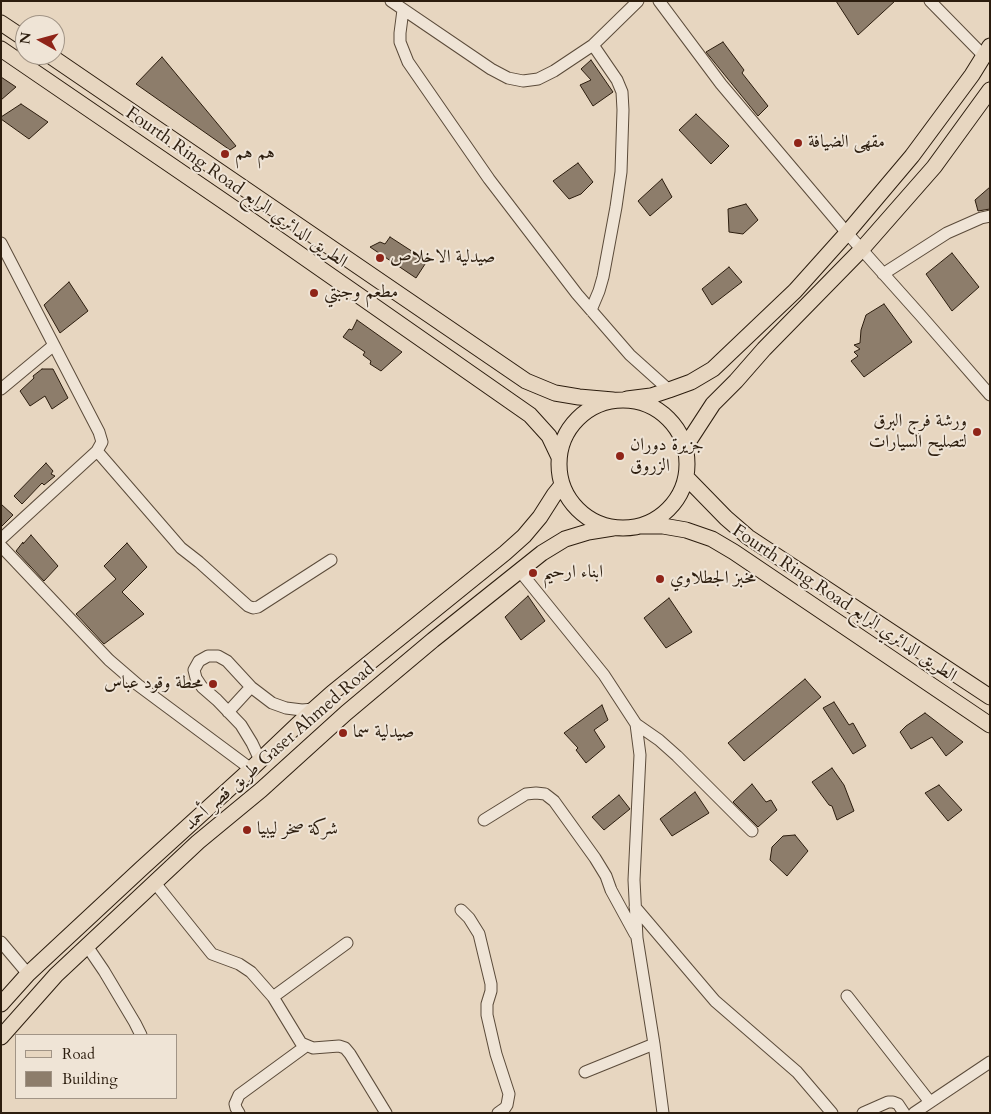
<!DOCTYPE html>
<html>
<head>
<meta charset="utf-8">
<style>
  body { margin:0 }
  #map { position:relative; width:991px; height:1114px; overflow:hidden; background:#e7d6c0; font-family:Cardo,serif }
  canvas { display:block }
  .frame { position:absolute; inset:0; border:2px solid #2c1d0e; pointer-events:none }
  .legend { position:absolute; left:15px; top:1034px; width:162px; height:65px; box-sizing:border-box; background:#efe4d6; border:1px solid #a19486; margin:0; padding:6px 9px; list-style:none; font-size:15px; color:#2c1d0e }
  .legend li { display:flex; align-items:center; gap:10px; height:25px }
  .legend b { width:25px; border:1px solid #a19486 }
  .north { position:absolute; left:15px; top:15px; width:50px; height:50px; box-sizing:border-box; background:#efe4d6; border:1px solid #a19486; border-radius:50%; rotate:277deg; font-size:14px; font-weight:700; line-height:20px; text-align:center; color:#2c1d0e }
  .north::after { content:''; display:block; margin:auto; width:18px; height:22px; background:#8f2418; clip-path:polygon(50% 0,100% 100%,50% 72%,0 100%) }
</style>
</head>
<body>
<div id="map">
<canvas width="991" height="1114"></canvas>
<div class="frame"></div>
<ul class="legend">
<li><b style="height:6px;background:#e7d6c0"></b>Road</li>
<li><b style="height:14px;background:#8d7d6b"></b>Building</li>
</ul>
<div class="north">N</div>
</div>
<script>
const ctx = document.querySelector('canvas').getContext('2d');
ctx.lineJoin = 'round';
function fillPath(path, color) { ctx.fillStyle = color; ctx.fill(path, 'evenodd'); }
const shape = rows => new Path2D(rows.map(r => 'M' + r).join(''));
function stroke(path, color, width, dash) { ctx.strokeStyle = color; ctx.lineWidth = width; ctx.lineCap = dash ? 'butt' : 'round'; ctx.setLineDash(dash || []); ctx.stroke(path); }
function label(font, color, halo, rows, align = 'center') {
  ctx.font = font + ' Cardo,Amiri,serif'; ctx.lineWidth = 4; ctx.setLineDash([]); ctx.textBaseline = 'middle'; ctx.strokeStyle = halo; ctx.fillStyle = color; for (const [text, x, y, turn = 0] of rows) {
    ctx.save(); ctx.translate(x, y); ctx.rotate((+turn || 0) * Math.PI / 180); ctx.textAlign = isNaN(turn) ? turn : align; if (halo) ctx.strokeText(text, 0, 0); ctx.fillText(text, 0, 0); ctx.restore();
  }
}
const building = shape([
  [836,1,895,1,858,35,836,1],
  [723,42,744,70,742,73,768,106,758,116,706,52,723,42],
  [162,57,236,146,230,150,136,84,162,57],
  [591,60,613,92,593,106,580,85,591,80,581,69,591,60],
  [1,77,16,87,1,100,1,77],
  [21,104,48,122,29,139,1,119,1,117,21,104],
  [696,114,729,146,711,164,679,130,696,114],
  [578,163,593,182,581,194,569,199,553,181,578,163],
  [662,179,672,197,650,216,638,201,662,179],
  [990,187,990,209,978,211,975,200,990,187],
  [746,204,758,220,743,234,729,232,728,209,746,204],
  [390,237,427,261,416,278,370,247,380,242,385,244,390,237],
  [952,253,979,287,952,311,926,274,952,253],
  [729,267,742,282,712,305,702,289,729,267],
  [69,282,88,311,60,333,44,305,69,282],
  [884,304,912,342,864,377,851,361,858,356,854,352,860,349,854,345,860,343,861,330,866,315,884,304],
  [357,320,402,352,381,371,370,364,371,361,363,355,365,352,343,337,349,329,352,330,357,320],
  [42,369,53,369,68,398,52,409,45,396,30,406,20,391,34,378,33,376,42,369],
  [46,463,53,471,51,474,55,476,44,485,42,483,22,504,14,496,46,463],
  [1,504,13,515,1,527,1,504],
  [31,535,58,566,44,581,16,551,23,542,23,544,31,535],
  [127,543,147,567,122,592,144,614,104,644,76,614,116,579,104,566,127,543],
  [528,596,545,621,521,640,505,617,528,596],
  [669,598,692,632,666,648,644,618,669,598],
  [805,679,821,697,744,761,728,743,805,679],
  [834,702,849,725,853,723,866,746,853,754,823,708,834,702],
  [602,705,608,720,594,730,605,747,586,763,576,750,578,748,564,733,602,705],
  [925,713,963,742,946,756,932,737,911,749,900,732,906,726,925,713],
  [832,768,844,785,854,811,837,820,832,806,829,805,812,782,832,768],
  [752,784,766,802,771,800,777,810,758,827,733,802,752,784],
  [939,785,962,810,948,821,925,793,939,785],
  [695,792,709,813,672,836,660,819,695,792],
  [619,795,630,809,604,830,592,817,619,795],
  [795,835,808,851,787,876,770,860,772,847,783,836,795,835]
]);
fillPath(building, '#8d7d6b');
stroke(building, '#2c1d0e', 1);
const minor = shape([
  [391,1,491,69,508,78,523,81,538,79,554,71,593,45,638,1],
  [659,1,721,84,847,233,922,317,990,395],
  [930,1,984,56],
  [403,10,400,33,400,42,408,62,489,179,577,294,630,355,669,390],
  [1,243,99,432,102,442,97,451,1,539],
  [883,274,947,233,981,218,990,216],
  [591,310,599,291,603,277,616,207,621,172,623,110,622,92,617,80,593,45],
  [1,389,54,345],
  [97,451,181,548,199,562,248,606,253,608,258,607,331,560],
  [1,546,109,660,138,685,251,769],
  [519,570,604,675,636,724,640,755,634,880,637,938,654,1044,663,1113],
  [228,712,251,687],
  [636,724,659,740,677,756,752,831],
  [260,760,252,743,241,725,217,700,202,687,196,678,194,670,199,661,208,656,218,656,227,661,251,687,272,703,286,708,302,710,314,709],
  [484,820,526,794,536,793,545,794,554,801,595,858,606,876,611,890,635,934],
  [155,883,212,954,239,964,251,972,273,997,301,1043,313,1048,339,1046,345,1048,350,1054,386,1113],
  [635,907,715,1001,797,1072,832,1113],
  [461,910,469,918,479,934,491,984,491,991,487,1004,487,1015,496,1054,509,1094,507,1105,505,1108,498,1113],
  [1,942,28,974],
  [87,946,104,971,135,1023,141,1035],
  [847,996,930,1102],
  [273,997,347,943],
  [585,1072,654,1044],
  [239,1113,236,1108,235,1104,239,1095,306,1046],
  [863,1113,888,1102,893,1102,898,1104,904,1113],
  [914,1113,990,1062]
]);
const major = shape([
  [1,23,25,39],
  [1,49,235,209,530,415,549,436,559,457],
  [49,55,526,381,555,393,579,397,613,400],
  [627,399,651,396,669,390,691,382,713,369,795,291,847,233,912,156,972,75,990,46],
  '559 464a64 64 0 1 1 128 0a64 64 0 1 1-128 0Z',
  [685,447,713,404,736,381,764,349,862,249,934,167,990,90],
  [686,477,726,518,748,537,990,697],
  [641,526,663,526,686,530,712,539,734,552,990,725],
  [1,1004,28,974,142,868,251,769,314,709,332,693,505,553,524,536,540,517,554,495,562,485],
  [1,1037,56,975,198,842,261,790,346,713,433,640,542,553,565,539,588,532,613,528]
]);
stroke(minor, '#5b4b3a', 13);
stroke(major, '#2c1d0e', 17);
stroke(minor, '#efe4d6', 11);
stroke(major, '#e7d6c0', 15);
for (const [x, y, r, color] of [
  [798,143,5,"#8f2418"],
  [225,154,5,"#8f2418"],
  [380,258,5,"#8f2418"],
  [314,293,5,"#8f2418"],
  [977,432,5,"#8f2418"],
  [620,456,5,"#8f2418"],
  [533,573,5,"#8f2418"],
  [660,579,5,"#8f2418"],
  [213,684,5,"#8f2418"],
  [343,733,5,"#8f2418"],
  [247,830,5,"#8f2418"]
]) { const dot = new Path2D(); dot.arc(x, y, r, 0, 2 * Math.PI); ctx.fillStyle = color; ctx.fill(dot); stroke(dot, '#efe4d6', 2); }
label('18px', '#2c1d0e', '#efe4d6', [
  ["مقهى الضيافة",808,143],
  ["هم هم",235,154],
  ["صيدلية الاخلاص",390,258],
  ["مطعم وجبتي",324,293],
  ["ورشة فرج البرق",967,422,"right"],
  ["لتصليح السيارات",967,443,"right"],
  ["جزيرة دوران",630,446],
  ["الزروق",630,467],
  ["ابناء ارحيم",543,573],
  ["مخبز الجطلاوي",670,579],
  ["محطة وقود عباس",203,684,"right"],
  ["صيدلية سما",353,733],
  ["شركة صخر ليبيا",257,830]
], 'left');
label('18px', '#2c1d0e', '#efe4d6', [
  ["Fourth Ring Road الطريق الدائري الرابع",236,188,35],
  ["Fourth Ring Road الطريق الدائري الرابع",844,604,34],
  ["طريق قصر أحمد Gaser Ahmed Road",280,747,-41]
]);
</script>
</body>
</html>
